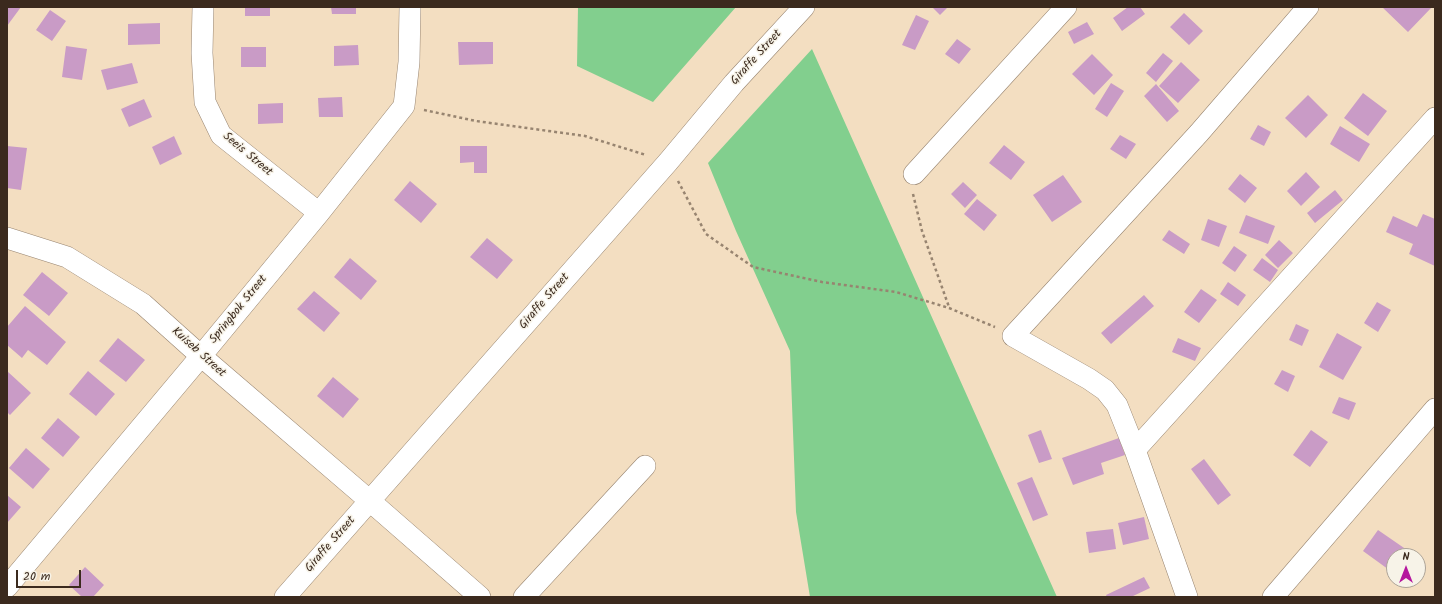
<!DOCTYPE html>
<html>
<head>
<meta charset="utf-8">
<style>
  body { margin:0 }
  #map { position:relative; width:1442px; height:604px; overflow:hidden; background:#f3dec1; font-family:Kalam,sans-serif }
  canvas { display:block }
  .frame { position:absolute; inset:0; border:8px solid #3b2a1e; pointer-events:none }
  .north { position:absolute; left:1386px; top:548px; width:40px; height:40px; box-sizing:border-box; background:#f7f3e8; border:1px solid #aca397; border-radius:50%; rotate:0deg; font-size:11px; font-weight:700; line-height:16px; text-align:center; color:#3b2a1e }
  .north::after { content:''; display:block; margin:auto; width:14px; height:18px; background:#b5179e; clip-path:polygon(50% 0,100% 100%,50% 72%,0 100%) }
  .scale { position:absolute; left:16px; top:570px; width:65px; height:18px; box-sizing:border-box; border:2px solid #3b2a1e; border-top:0; padding-left:5px; font-size:12px; line-height:14px; white-space:nowrap; color:#3b2a1e; -webkit-text-stroke:3px #f7f3e8; paint-order:stroke }
</style>
</head>
<body>
<div id="map">
<canvas width="1442" height="604"></canvas>
<div class="frame"></div>
<div class="north">N</div>
<div class="scale">20 m</div>
</div>
<script>
const ctx = document.querySelector('canvas').getContext('2d');
ctx.lineJoin = 'round';
function fillPath(path, color) { ctx.fillStyle = color; ctx.fill(path, 'evenodd'); }
const shape = rows => new Path2D(rows.map(r => 'M' + r).join(''));
function stroke(path, color, width, dash) { ctx.strokeStyle = color; ctx.lineWidth = width; ctx.lineCap = dash ? 'butt' : 'round'; ctx.setLineDash(dash || []); ctx.stroke(path); }
function label(font, color, halo, rows, align = 'center') {
  ctx.font = font + ' Kalam,sans-serif'; ctx.lineWidth = 3; ctx.setLineDash([]); ctx.textBaseline = 'middle'; ctx.strokeStyle = halo; ctx.fillStyle = color; for (const [text, x, y, turn = 0] of rows) {
    ctx.save(); ctx.translate(x, y); ctx.rotate((+turn || 0) * Math.PI / 180); ctx.textAlign = isNaN(turn) ? turn : align; if (halo) ctx.strokeText(text, 0, 0); ctx.fillText(text, 0, 0); ctx.restore();
  }
}
fillPath(shape([
  [578,7,736,7,653,102,577,66],
  [812,49,1057,597,810,597,796,512,790,351,736,231,708,163]
]), '#82cf8e');
fillPath(shape([
  [7,7,21,7,7,26],
  [245,7,270,7,270,16,245,16],
  [331,7,356,7,356,14,332,14],
  [932,7,948,7,940,15],
  [1128,7,1140,7,1145,14,1122,31,1113,18],
  [1382,7,1432,7,1408,32],
  [50,10,66,21,52,41,36,30],
  [1184,13,1203,31,1189,45,1170,27],
  [916,15,929,21,915,50,902,45],
  [1087,22,1094,34,1074,44,1068,32],
  [160,23,160,44,128,45,128,24],
  [957,39,971,49,959,64,945,54],
  [458,42,493,42,493,64,459,65],
  [358,45,359,65,334,66,334,46],
  [66,46,87,49,82,80,62,77],
  [241,47,266,47,266,67,241,67],
  [1163,53,1173,61,1156,82,1146,73],
  [1092,54,1113,75,1094,95,1072,74],
  [1181,62,1200,80,1178,103,1159,86],
  [132,63,138,83,107,90,101,70],
  [1111,83,1124,91,1107,117,1095,109],
  [1156,84,1179,111,1167,122,1144,96],
  [1363,93,1387,111,1368,136,1344,118],
  [1308,95,1328,115,1306,138,1285,118],
  [342,97,343,117,319,117,318,98],
  [144,99,152,117,129,127,121,109],
  [283,103,283,123,258,124,258,104],
  [1258,125,1271,132,1264,146,1250,139],
  [1340,126,1370,144,1359,162,1330,144],
  [1120,135,1136,144,1126,159,1110,149],
  [174,136,182,154,160,165,152,147],
  [1004,145,1025,162,1011,180,989,163],
  [7,146,27,148,21,190,7,188],
  [460,146,487,146,487,173,474,173,474,162,460,163],
  [1306,172,1320,187,1301,206,1287,191],
  [1240,174,1257,188,1245,203,1228,189],
  [1063,175,1082,202,1052,222,1033,195],
  [410,181,437,204,421,223,394,200],
  [963,182,977,195,965,208,951,194],
  [1335,190,1343,200,1315,223,1307,213],
  [977,199,997,215,984,231,964,214],
  [1423,214,1435,219,1435,266,1409,254,1413,244,1386,232,1393,216,1417,227],
  [1246,215,1275,226,1268,244,1239,233],
  [1208,219,1227,226,1219,247,1201,240],
  [1169,230,1190,244,1184,254,1162,240],
  [487,238,513,260,497,279,470,257],
  [1279,240,1293,253,1278,268,1265,255],
  [1234,246,1247,255,1235,272,1222,263],
  [350,258,377,281,361,300,334,277],
  [1262,258,1278,270,1270,282,1253,270],
  [42,272,68,293,49,316,23,295],
  [1228,282,1246,295,1238,306,1220,294],
  [1201,289,1217,300,1199,323,1184,312],
  [314,291,340,313,324,332,297,309],
  [1144,295,1154,306,1111,344,1101,333],
  [1377,302,1391,310,1378,332,1364,323],
  [25,306,66,342,47,365,28,350,22,358,7,345,7,327],
  [1296,324,1309,330,1302,346,1289,340],
  [1337,333,1362,347,1343,380,1319,367],
  [118,338,145,360,126,382,99,361],
  [1178,338,1201,348,1195,361,1172,352],
  [1282,370,1295,376,1288,392,1274,384],
  [7,371,31,393,10,415,7,412],
  [88,371,115,394,96,416,69,394],
  [333,377,359,399,343,418,317,396],
  [1339,397,1356,403,1349,420,1332,413],
  [58,418,80,437,63,457,41,438],
  [1041,430,1052,459,1039,463,1028,435],
  [1311,430,1328,442,1310,467,1293,455],
  [1119,438,1125,455,1101,463,1104,474,1073,485,1062,458],
  [26,448,50,469,33,489,9,468],
  [1204,459,1231,495,1218,505,1191,469],
  [1032,477,1048,515,1033,521,1017,483],
  [7,495,21,507,7,523],
  [1144,517,1149,539,1123,545,1118,523],
  [1113,529,1116,549,1089,553,1086,532],
  [1378,530,1407,550,1403,556,1394,556,1394,569,1392,572,1363,551],
  [85,567,104,585,93,597,82,597,69,585],
  [1144,577,1150,588,1131,597,1107,597,1106,595]
]), '#c99bc6');
const minor = shape([
  [203,7,202,53,205,102,221,135,319,213],
  [914,174,1066,7],
  [7,238,67,257,143,304,201,356,370,501,480,597],
  [1135,450,1435,118],
  [7,587,201,356,319,213,404,106,409,62,410,7],
  [285,597,668,162,734,83,804,7],
  [524,597,645,466],
  [1187,597,1135,450,1117,405,1105,390,1089,379,1013,336,1199,133,1308,7],
  [1273,597,1435,409]
]);
stroke(minor, '#978470', 22);
stroke(shape([
  [424,110,476,121,585,136,646,155],
  [678,181,706,234,753,267,822,282,896,292,949,308,995,327],
  [913,194,922,231,949,307]
]), '#978470', 2.5, [3, 3]);
stroke(minor, '#fff', 21);
label('12px', '#3b2a1e', '#f7f3e8', [
  ["Giraffe Street",757,58,-48],
  ["Seeis Street",247,155,40],
  ["Giraffe Street",545,302,-49],
  ["Springbok Street",239,310,-51],
  ["Kuiseb Street",198,353,42],
  ["Giraffe Street",331,545,-49]
]);
</script>
</body>
</html>
